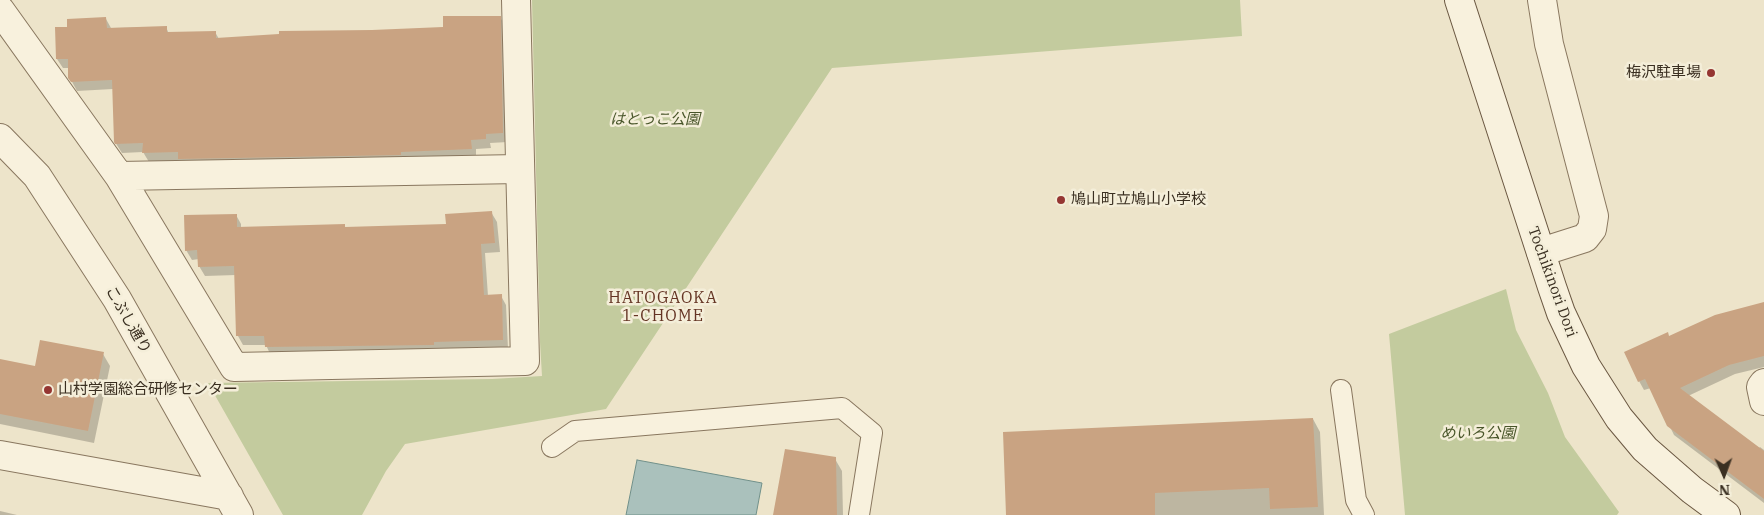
<!DOCTYPE html>
<html>
<head>
<meta charset="utf-8">
<style>
  body { margin:0 }
  #map { position:relative; width:1764px; height:515px; overflow:hidden; background:#ede4ca; font-family:"IBM Plex Serif",serif }
  canvas { display:block }
  .north { position:absolute; left:1699px; top:450px; width:50px; height:50px; -webkit-text-stroke:4px #f4eed9; paint-order:stroke; rotate:178deg; font-size:14px; font-weight:700; line-height:20px; text-align:center; color:#3a2f21 }
  .north::after { content:''; display:block; margin:auto; width:18px; height:22px; background:#3a2f21; clip-path:polygon(50% 0,100% 100%,50% 72%,0 100%) }
</style>
</head>
<body>
<div id="map">
<canvas width="1764" height="515"></canvas>
<div class="north">N</div>
</div>
<script>
const ctx = document.querySelector('canvas').getContext('2d');
ctx.lineJoin = 'round';
function fillPath(path, color) { ctx.fillStyle = color; ctx.fill(path, 'evenodd'); }
const shape = rows => new Path2D(rows.map(r => 'M' + r).join(''));
function stroke(path, color, width, dash) { ctx.strokeStyle = color; ctx.lineWidth = width; ctx.lineCap = dash ? 'butt' : 'round'; ctx.setLineDash(dash || []); ctx.stroke(path); }
function label(font, color, halo, rows, align = 'center') {
  ctx.font = font + ' "IBM Plex Serif","Noto Sans JP",serif'; ctx.lineWidth = 5; ctx.setLineDash([]); ctx.textBaseline = 'middle'; ctx.strokeStyle = halo; ctx.fillStyle = color; for (const [text, x, y, turn = 0] of rows) {
    ctx.save(); ctx.translate(x, y); ctx.rotate((+turn || 0) * Math.PI / 180); ctx.textAlign = isNaN(turn) ? turn : align; if (halo) ctx.strokeText(text, 0, 0); ctx.fillText(text, 0, 0); ctx.restore();
  }
}
fillPath(shape([
  [532,0,1240,0,1242,36,832,68,606,409,405,444,386,471,362,515,283,515,208,383,492,379,542,376,540,342],
  [1506,289,1516,330,1548,393,1565,437,1619,512,1617,515,1405,515,1389,334]
]), '#c3cb9e');
const water = shape([
  [637,460,762,483,756,515,626,515,637,460]
]);
fillPath(water, '#aac1bc');
stroke(water, '#71908a', 1);
fillPath(shape([
  [500,17,505,26,508,142,490,143,491,148,476,149,476,158,185,168,180,161,149,162,143,152,122,153,115,142,113,89,77,91,70,78,69,68,63,68,57,59,69,28,106,19,111,28,166,27,169,34,215,32,219,39,444,28],
  [491,212,497,222,500,252,485,253,488,296,501,296,506,305,508,349,271,356,266,345,243,345,238,336,236,275,205,276,199,266,199,259,192,260,186,250,236,215,241,224,241,228,344,225,346,228,447,225],
  [1764,304,1764,367,1735,374,1688,396,1759,448,1760,447,1764,450,1764,503,1674,435,1651,388,1644,390,1639,381,1669,337],
  [103,354,110,366,94,443,0,424,0,360,36,368],
  [1313,419,1320,432,1324,515,1008,515],
  [835,459,842,471,843,515,774,515],
  [0,511,17,515,0,515]
]), '#0003');
fillPath(shape([
  [443,16,501,16,503,133,486,134,486,139,471,140,472,149,401,152,401,155,178,159,178,152,142,153,143,143,115,144,114,142,112,80,71,82,68,78,68,59,56,59,55,27,67,27,67,19,106,17,107,28,167,26,167,32,216,31,216,38,279,34,279,31,372,30,443,27],
  [492,211,495,243,481,244,484,295,502,294,503,340,434,342,434,345,265,347,264,336,236,336,234,266,198,267,197,250,185,251,184,215,237,214,237,227,345,224,345,227,446,224,445,214],
  [1764,302,1764,356,1729,365,1680,388,1764,451,1764,499,1667,426,1645,379,1638,382,1624,352,1668,332,1669,336,1715,315],
  [40,340,104,352,88,431,0,414,0,359,35,366],
  [1313,418,1318,507,1270,509,1269,488,1155,493,1155,515,1006,515,1003,432],
  [785,449,836,457,837,515,773,515]
]), '#c9a382');
const lane = shape([
  [1341,390,1356,500,1364,515],
  [552,447,575,431,842,408,872,433,859,515]
]);
const street = shape([
  [0,10,119,176,234,367,525,361,516,0],
  [0,138,37,176,117,299,239,515],
  [119,176,519,169],
  [1541,252,1585,238,1592,229,1594,216,1549,44,1542,0],
  [1764,383,1761,387,1764,401],
  [0,455,229,496]
]);
const secondary = shape([
  [1459,0,1552,287,1561,313,1586,366,1619,418,1645,449,1692,490,1726,515]
]);
stroke(lane, '#89775f', 22);
stroke(street, '#89775f', 30);
stroke(secondary, '#6b5842', 30);
stroke(lane, '#f8f1dd', 20);
stroke(street, '#f8f1dd', 28);
stroke(secondary, '#f8f1dd', 28);
for (const [x, y, r, color] of [
  [1711,73,5,"#953632"],
  [1061,200,5,"#953632"],
  [48,390,5,"#953632"]
]) { const dot = new Path2D(); dot.arc(x, y, r, 0, 2 * Math.PI); ctx.fillStyle = color; ctx.fill(dot); stroke(dot, '#f4eed9', 2); }
label('15px', '#3a2f21', '#f4eed9', [
  ["梅沢駐車場",1701,73,"right"],
  ["鳩山町立鳩山小学校",1071,200],
  ["山村学園総合研修センター",58,390]
], 'left');
label('italic 15px', '#485529', '#f4eed9', [
  ["はとっこ公園",655,120],
  ["めいろ公園",1478,434]
]);
label('15px', '#3a2f21', '#f4eed9', [
  ["Tochikinori Dori",1552,282,70],
  ["こぶし通り",128,320,60]
]);
ctx.letterSpacing = '1px';
label('16px', '#643423', '#f4eed9', [
  ["HATOGAOKA",663,298],
  ["1-CHOME",663,316]
]);
ctx.letterSpacing = '0px';
</script>
</body>
</html>
